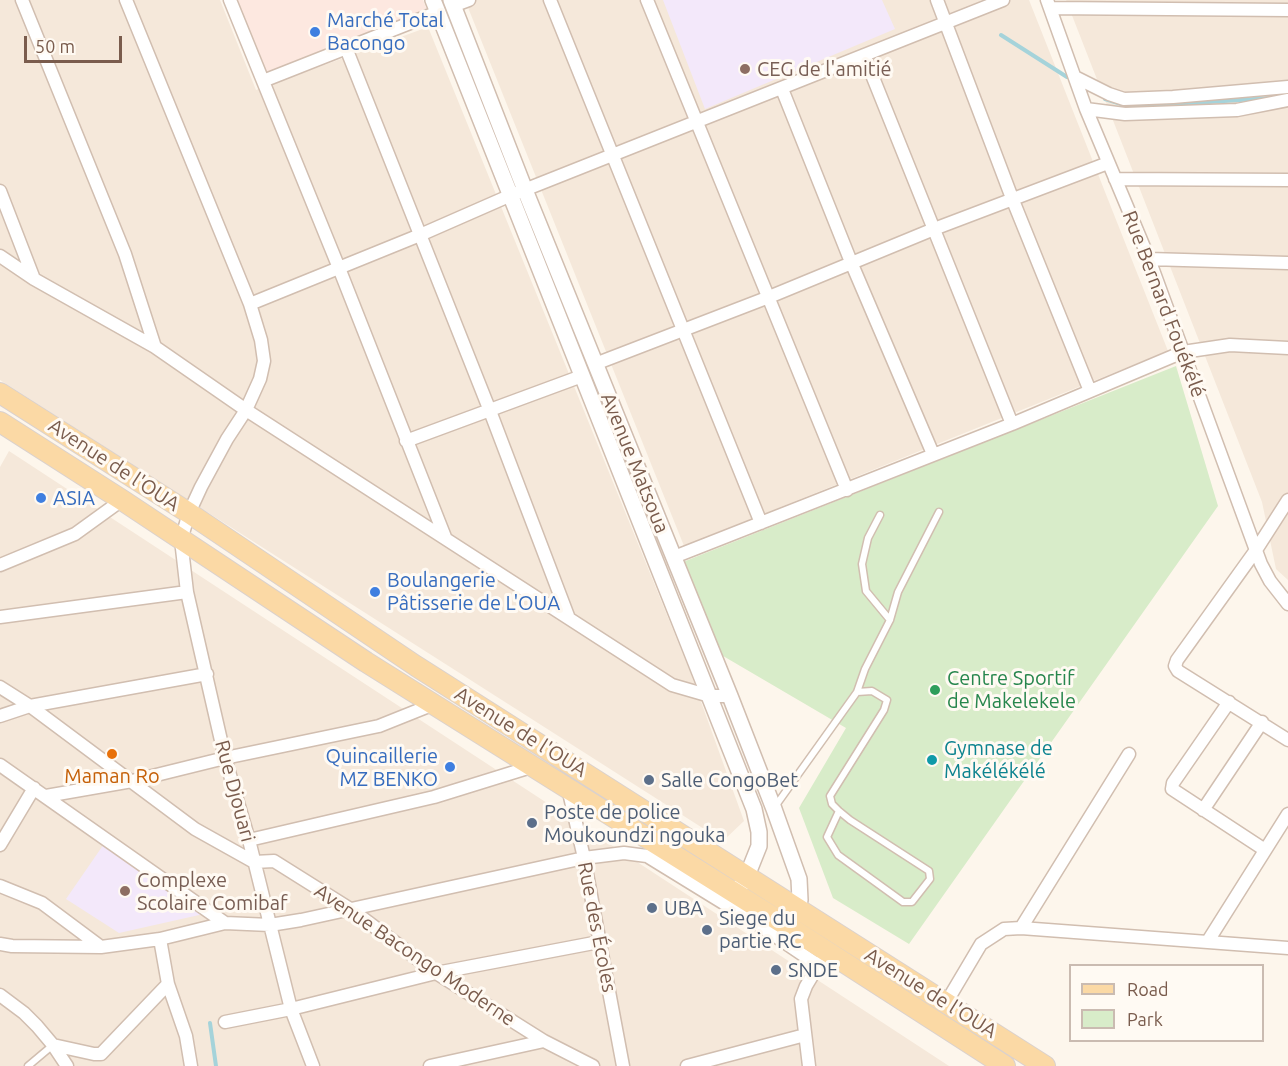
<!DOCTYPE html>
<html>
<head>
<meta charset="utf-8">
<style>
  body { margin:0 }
  #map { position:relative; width:1288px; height:1066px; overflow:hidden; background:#fdf6ec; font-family:Ubuntu,sans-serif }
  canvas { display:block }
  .legend { position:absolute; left:1069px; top:964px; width:195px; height:78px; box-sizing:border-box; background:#fffaf3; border:2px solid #cabbb1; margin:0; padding:8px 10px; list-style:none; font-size:18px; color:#7a5c4d }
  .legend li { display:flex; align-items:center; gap:12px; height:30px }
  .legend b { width:30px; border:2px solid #cabbb1 }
  .scale { position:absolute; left:24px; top:36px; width:98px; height:27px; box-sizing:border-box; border:3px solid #7a5c4d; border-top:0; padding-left:8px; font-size:18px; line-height:21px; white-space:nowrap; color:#7a5c4d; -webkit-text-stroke:4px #fffaf3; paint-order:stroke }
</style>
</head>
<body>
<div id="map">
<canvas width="1288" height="1066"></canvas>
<ul class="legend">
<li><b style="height:8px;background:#fbd9a5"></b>Road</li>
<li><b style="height:16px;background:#d8ecc9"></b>Park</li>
</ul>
<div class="scale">50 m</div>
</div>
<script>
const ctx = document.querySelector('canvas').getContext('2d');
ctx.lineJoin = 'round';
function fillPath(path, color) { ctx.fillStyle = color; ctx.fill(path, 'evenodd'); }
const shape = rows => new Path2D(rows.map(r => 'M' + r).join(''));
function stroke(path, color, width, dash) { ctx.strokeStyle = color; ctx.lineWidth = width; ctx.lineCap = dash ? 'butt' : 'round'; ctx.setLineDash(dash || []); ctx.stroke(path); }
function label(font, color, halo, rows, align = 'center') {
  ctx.font = font + ' Ubuntu,sans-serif'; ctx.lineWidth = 6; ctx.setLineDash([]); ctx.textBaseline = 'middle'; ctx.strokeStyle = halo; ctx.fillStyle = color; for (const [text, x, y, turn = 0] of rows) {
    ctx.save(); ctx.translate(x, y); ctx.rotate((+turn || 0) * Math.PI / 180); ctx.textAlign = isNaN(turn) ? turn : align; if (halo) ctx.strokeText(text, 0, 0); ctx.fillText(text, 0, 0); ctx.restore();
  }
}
fillPath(shape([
  [0,0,220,0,256,90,428,27,691,674,744,821,723,841,0,380],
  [465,0,1029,0,1168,351,684,546],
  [1066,0,1288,0,1288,580,1276,569,1262,502],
  [9,451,949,1066,0,1066,0,467]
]), '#f5e8da');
fillPath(shape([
  [230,0,423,0,429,15,263,81]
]), '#fde8e0');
fillPath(shape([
  [663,0,882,0,895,29,705,109],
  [106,841,208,913,119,933,66,899]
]), '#f3e8fa');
fillPath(shape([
  [1176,366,1218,506,909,944,833,898,799,808,846,728,718,653,683,562]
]), '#d8ecc9');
stroke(shape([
  [1001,35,1067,77],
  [1105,99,1131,107,1271,98],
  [210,1023,216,1066]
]), '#a5d3da', 4);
const service = shape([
  [880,515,868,538,862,564,866,591,890,620],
  [857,692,865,669,890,620,898,592,939,512],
  [774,808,857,692,872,691,887,700,884,710,830,796,832,804,839,811,850,820,929,871,930,879,912,902,903,902,838,855,827,837,839,811],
  [28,1066,53,1045]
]);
const minor = shape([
  [22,0,125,254,155,347],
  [126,0,250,304,261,340,264,361,260,379,246,410,227,439,201,487,189,513,181,540,187,592,225,758,249,840,291,1009,313,1066],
  [230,0,339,268,445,537],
  [550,0,761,523],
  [647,0,847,490],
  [937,0,1012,198,1090,391],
  [1047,0,1086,109,1149,259,1261,564,1270,581,1288,604],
  [453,6,469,0],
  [1050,8,1288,10],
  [346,48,490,411,568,616],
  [864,55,1012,424],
  [1075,77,1109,94,1124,99,1173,97,1288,87],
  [263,81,438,12],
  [782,89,851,262,933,454],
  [1086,109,1125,114,1237,110,1288,100],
  [1115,179,1288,180],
  [0,191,34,279],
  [0,256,34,279,155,347,246,410,672,685,710,696,730,696],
  [1149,259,1288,263],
  [250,304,420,235,509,196,1003,0],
  [595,364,769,297,934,229,1108,163],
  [406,441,582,376],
  [1288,500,1256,550,1177,660,1175,666,1178,671,1288,740],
  [674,557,1012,424,1183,352,1230,345,1288,348],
  [0,565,75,534,122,500],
  [0,617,187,592],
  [0,687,30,706,195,829,254,862,274,861,352,910,436,973,544,1041,593,1066],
  [1229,702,1173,783,1172,789,1265,850],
  [0,716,30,706,207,674],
  [0,765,225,923],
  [568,788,584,858,623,1066],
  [46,796,132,781,225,758,379,726,434,704],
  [1203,810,1262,722],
  [249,840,434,797,534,766],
  [0,845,34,788],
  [0,886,42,903,101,947],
  [1021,928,1129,754],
  [1208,941,1288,814],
  [0,944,12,946,101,947,160,939,225,923,270,925,301,920,584,858,624,853,647,856,756,923,818,965],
  [168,984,186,1036,191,1066],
  [0,995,24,1013,37,1026,53,1045,67,1066],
  [946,1003,981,944,1004,929,1021,928,1288,948],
  [225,1022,291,1009,436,973,599,942],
  [53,1045,94,1054,101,1054,168,984,160,939],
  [430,1066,544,1041],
  [687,1066,805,1035],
  [809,1066,801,999,806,986,821,961]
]);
const tertiary = shape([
  [433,0,754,809,759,832,759,846,749,871,736,894],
  [451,0,525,190,730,696,774,809,799,879,800,900,794,916]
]);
const primary = shape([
  [0,393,189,513,416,666,1045,1066],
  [0,422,122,500,366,662,789,927,1005,1066]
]);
stroke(service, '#d1beb0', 9);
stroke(minor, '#d1beb0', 15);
stroke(tertiary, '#d1beb0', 18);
stroke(primary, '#dad1cd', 22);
stroke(service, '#fff', 6);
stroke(minor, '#fff', 12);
stroke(tertiary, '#fff', 15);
stroke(primary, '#fbd9a5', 20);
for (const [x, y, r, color] of [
  [315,32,6,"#3f7fe0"],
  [745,69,6,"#8d6e63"],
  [41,498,6,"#3f7fe0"],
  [375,592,6,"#3f7fe0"],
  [935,690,6,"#2e9e5b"],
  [112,754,6,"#e8710a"],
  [932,760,6,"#0f9aa8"],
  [450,767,6,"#3f7fe0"],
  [649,780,6,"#5c6f8a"],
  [532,823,6,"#5c6f8a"],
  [125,891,6,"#8d6e63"],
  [652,908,6,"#5c6f8a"],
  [707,930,6,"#5c6f8a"],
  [776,970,6,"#5c6f8a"]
]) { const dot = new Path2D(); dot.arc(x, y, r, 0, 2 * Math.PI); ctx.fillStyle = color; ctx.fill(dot); stroke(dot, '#fffaf3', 2); }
label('20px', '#366cbe', '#fffaf3', [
  ["Marché Total",327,20],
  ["Bacongo",327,43],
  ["ASIA",53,498],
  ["Boulangerie",387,580],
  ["Pâtisserie de L'OUA",387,603],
  ["Quincaillerie",438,756,"right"],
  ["MZ BENKO",438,779,"right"]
], 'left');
label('20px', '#785e54', '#fffaf3', [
  ["CEG de l'amitié",757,69],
  ["Complexe",137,880],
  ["Scolaire Comibaf",137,903]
], 'left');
label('20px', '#7a5c4d', '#fffaf3', [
  ["Rue Bernard Fouékélé",1164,304,69],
  ["Avenue Matsoua",635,463,68],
  ["Avenue de l'OUA",114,465,33],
  ["Avenue de l'OUA",521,732,32],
  ["Rue Djouari",235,791,75],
  ["Rue des Écoles",597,927,79],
  ["Avenue Bacongo Moderne",415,955,34],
  ["Avenue de l'OUA",931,993,32]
]);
label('20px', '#27864d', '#fffaf3', [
  ["Centre Sportif",947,678],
  ["de Makelekele",947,701]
], 'left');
label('20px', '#0d838f', '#fffaf3', [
  ["Gymnase de",944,748],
  ["Makélékélé",944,771]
], 'left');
label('20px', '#c56008', '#fffaf3', [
  ["Maman Ro",112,776]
]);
label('20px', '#4e5e75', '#fffaf3', [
  ["Salle CongoBet",661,780],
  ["Poste de police",544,812],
  ["Moukoundzi ngouka",544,835],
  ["UBA",664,908],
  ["Siege du",719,918],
  ["partie RC",719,941],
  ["SNDE",788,970]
], 'left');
</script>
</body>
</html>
